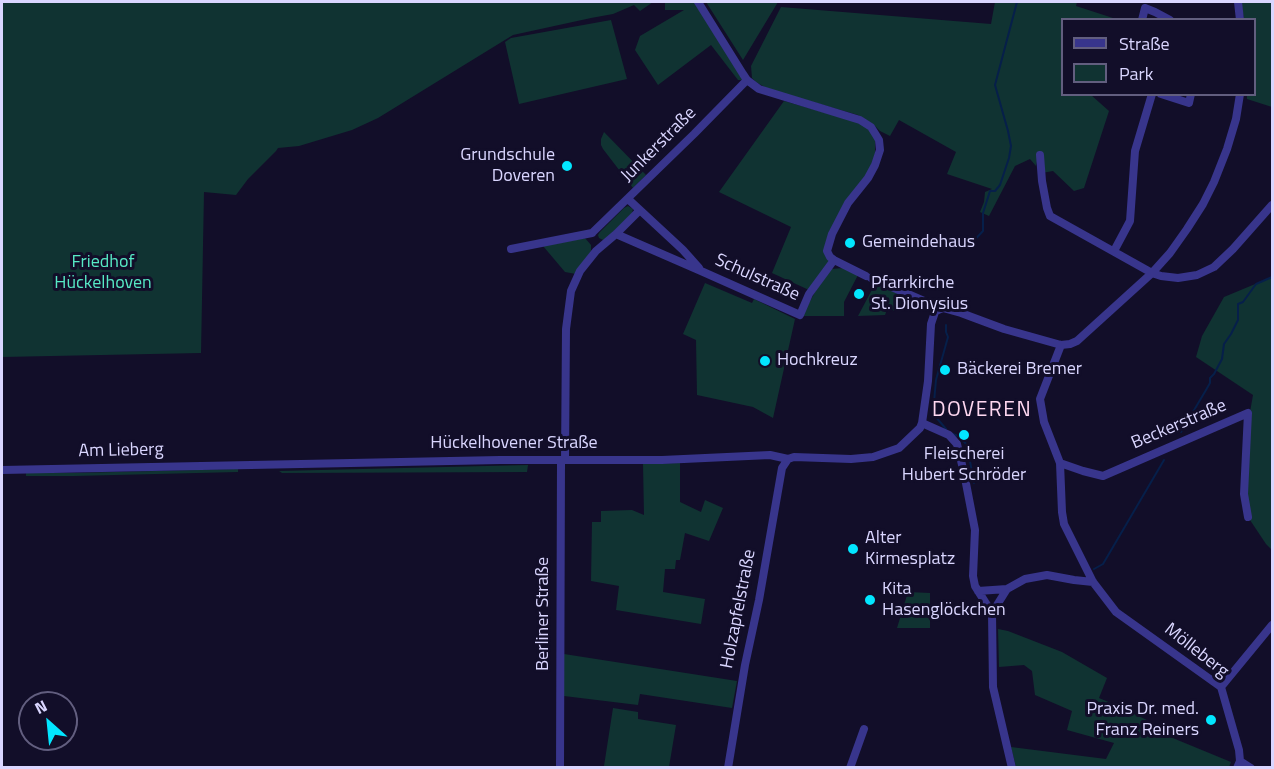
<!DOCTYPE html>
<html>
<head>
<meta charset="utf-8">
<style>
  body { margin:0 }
  #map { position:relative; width:1274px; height:769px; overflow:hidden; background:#120e29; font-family:"Titillium Web",sans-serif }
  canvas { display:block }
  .frame { position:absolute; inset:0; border:3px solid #dad6ff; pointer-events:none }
  .legend { position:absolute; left:1061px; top:18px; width:195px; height:78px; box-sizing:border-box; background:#120e29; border:2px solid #625e7f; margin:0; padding:8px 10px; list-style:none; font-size:18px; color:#dad6ff }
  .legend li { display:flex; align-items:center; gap:12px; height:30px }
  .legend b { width:30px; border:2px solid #625e7f }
  .north { position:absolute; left:18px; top:691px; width:60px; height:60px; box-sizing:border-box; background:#120e29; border:2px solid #625e7f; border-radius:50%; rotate:333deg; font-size:16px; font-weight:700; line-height:24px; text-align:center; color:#dad6ff }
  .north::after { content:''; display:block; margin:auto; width:21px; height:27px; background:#02e6ff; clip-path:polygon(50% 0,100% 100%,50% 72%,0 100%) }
</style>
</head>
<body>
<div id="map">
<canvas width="1274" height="769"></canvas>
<div class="frame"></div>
<ul class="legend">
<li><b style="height:8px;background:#38358c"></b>Straße</li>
<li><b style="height:16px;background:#103332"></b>Park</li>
</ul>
<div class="north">N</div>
</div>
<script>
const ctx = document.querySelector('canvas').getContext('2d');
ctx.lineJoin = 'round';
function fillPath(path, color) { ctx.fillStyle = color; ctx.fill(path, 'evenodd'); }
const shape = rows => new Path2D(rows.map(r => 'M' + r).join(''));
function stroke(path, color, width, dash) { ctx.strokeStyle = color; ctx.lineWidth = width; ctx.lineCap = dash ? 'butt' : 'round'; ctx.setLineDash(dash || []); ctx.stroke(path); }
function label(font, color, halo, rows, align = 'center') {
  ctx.font = font + ' "Titillium Web",sans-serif'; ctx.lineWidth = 6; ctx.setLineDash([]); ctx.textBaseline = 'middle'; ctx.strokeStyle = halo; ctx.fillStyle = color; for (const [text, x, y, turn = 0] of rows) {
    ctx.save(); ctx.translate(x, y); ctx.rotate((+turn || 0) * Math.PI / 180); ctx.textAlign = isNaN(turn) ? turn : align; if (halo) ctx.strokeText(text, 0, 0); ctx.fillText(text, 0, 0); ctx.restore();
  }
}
fillPath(shape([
  [2,2,653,2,640,11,634,5,613,14,591,18,513,35,378,118,352,130,299,146,278,148,276,151,248,179,236,195,204,192,201,353,2,357],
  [665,2,694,2,743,80,738,80,711,45,658,85,635,50,640,36,684,10,665,10],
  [706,2,778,2,743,60],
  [995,2,1077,2,1076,6,1113,18,1112,20,1062,20,1062,94,1091,95,1109,111,1084,188,1074,191,1053,171,1042,173,1038,157,1036,166,1030,159,1015,166,989,216,980,212,984,202,985,192,992,189,947,174,956,152,899,120,890,136,880,131,874,125,858,115,768,89,756,82,752,78,751,66,781,7,991,24],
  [1241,2,1272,2,1272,107,1247,99,1247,95,1254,94,1254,20,1244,19],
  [611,20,627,79,519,104,505,42,511,38],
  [784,101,861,123,871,131,875,137,875,156,867,174,829,232,829,262,809,290,772,273,791,227,719,192],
  [604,132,646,175,633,188,603,149,601,145,601,139],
  [628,206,633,209,632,213,606,239,603,240,599,238,598,235,600,232,624,208],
  [585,238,591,245,591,251,576,274,565,272,543,246],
  [843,268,858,275,844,302,844,316,802,316,815,292,831,269],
  [1272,277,1272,550,1266,544,1248,517,1247,429,1253,395,1196,357,1202,336,1224,297],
  [705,283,752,303,754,299,795,319,773,418,753,407,697,395,696,340,683,334],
  [875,284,892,291,919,304,914,304,913,306,895,306,894,311,888,307,885,315,858,316],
  [680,463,680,502,701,512,705,500,723,508,709,541,685,533,680,560,676,560,675,569,665,569,663,592,705,599,701,624,616,610,619,586,591,581,592,522,601,522,601,511,632,510,644,515,643,464],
  [528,465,527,472,282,473,279,471],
  [238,469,238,472,74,476,26,476,26,471,43,473,74,473],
  [908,592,930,593,930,628,897,628],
  [998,629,1008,631,1062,652,1107,678,1099,698,1130,711,1130,712,1149,721,1146,727,1231,762,1229,767,1016,767,1011,747,1106,759,1114,743,1067,730,1072,711,1035,695,1032,671,1024,665,999,667],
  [564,654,737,681,732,708,640,694,638,705,564,696],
  [613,708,638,712,638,719,676,725,669,767,617,768,604,766]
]), '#103332');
stroke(shape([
  [970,245,983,231,983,213,990,191,995,191,1000,185,1009,158,1011,146,1008,131,995,85,1017,2],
  [946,325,946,332,948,337,936,380,934,402,935,416,946,429],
  [1181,432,1206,390,1210,383,1210,378,1214,374,1222,359,1224,344,1231,334,1238,320,1238,304,1243,302,1256,284,1272,277],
  [953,434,960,437,967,445,974,483],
  [1094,569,1103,564,1164,460]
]), '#061f4a', 2);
stroke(shape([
  [698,2,743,74,747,80,759,89,860,120,871,127,876,135,879,140,880,150,875,165,868,178,848,203,832,234,827,251,830,257,834,260,866,276],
  [1238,2,1240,20],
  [1142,20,1145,8,1155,12,1170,20],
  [1161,94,1189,103,1191,94],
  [1040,155,1042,181,1047,208,1050,216,1152,273,1161,276,1178,278,1197,275,1214,267,1233,249,1272,205],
  [628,199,683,250,699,268],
  [592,233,694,134,747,80],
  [616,234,701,271,800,315,809,294,834,260],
  [511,249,592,233],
  [1114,251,1130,221,1135,151,1152,94],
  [871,278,924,301,938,310],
  [938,310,943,308,961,313,1004,329,1061,345,1070,344,1077,341,1152,273,1170,253,1187,229,1203,204,1214,182,1227,149,1236,119,1240,94],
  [1061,345,1040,399,1044,422,1060,463,1062,512,1064,524,1093,582,1116,612,1221,687,1239,750,1240,761,1237,768],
  [922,423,949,435,957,444,964,473,975,530,973,576,975,586,992,613],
  [565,460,566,329,571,291,580,271,596,251,616,234,640,210],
  [1060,463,1083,471,1103,476,1248,413,1244,494,1248,517],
  [2,470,500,460,662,460,770,455,788,459,794,457,851,459,873,457,899,448,920,428,922,423,928,381,931,324,935,312,938,310],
  [978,591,1007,589],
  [1221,687,1272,625],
  [1240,761,1251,768],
  [560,768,561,460],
  [728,768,745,665,759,600,782,468,788,459],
  [850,768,864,729],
  [1012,768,993,687,992,613,1007,589,1025,579,1047,575,1074,580,1093,582]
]), '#38358c', 8);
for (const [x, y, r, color] of [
  [567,166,6,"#02e6ff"],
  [850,243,6,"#02e6ff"],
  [859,294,6,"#02e6ff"],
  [765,361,6,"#02e6ff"],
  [945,370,6,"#02e6ff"],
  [964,435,6,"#02e6ff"],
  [853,549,6,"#02e6ff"],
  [870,600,6,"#02e6ff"],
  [1211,720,6,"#02e6ff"]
]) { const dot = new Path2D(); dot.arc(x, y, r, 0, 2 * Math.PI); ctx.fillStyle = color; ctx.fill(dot); stroke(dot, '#120e29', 2); }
label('18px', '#dad6ff', '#120e29', [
  ["Junkerstraße",659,145,-45],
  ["Schulstraße",757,278,24],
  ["Beckerstraße",1179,425,-23],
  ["Hückelhovener Straße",514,444],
  ["Am Lieberg",121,451,-1],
  ["Holzapfelstraße",739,609,-79],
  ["Berliner Straße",544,614,-90],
  ["Mölleberg",1196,651,38]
]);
label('18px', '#dad6ff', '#120e29', [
  ["Grundschule",555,156,"right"],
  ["Doveren",555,177,"right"],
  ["Gemeindehaus",862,243],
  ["Pfarrkirche",871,284],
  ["St. Dionysius",871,305],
  ["Hochkreuz",777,361],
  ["Bäckerei Bremer",957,370],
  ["Fleischerei",964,455,"center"],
  ["Hubert Schröder",964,476,"center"],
  ["Alter",865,539],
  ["Kirmesplatz",865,560],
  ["Kita",882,590],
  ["Hasenglöckchen",882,611],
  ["Praxis Dr. med.",1199,710,"right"],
  ["Franz Reiners",1199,731,"right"]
], 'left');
label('18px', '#57e9c5', '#120e29', [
  ["Friedhof",103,263],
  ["Hückelhoven",103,284]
]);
ctx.letterSpacing = '1.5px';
label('21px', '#ffd8f1', '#120e29', [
  ["DOVEREN",982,411]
]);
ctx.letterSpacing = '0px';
</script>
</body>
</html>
